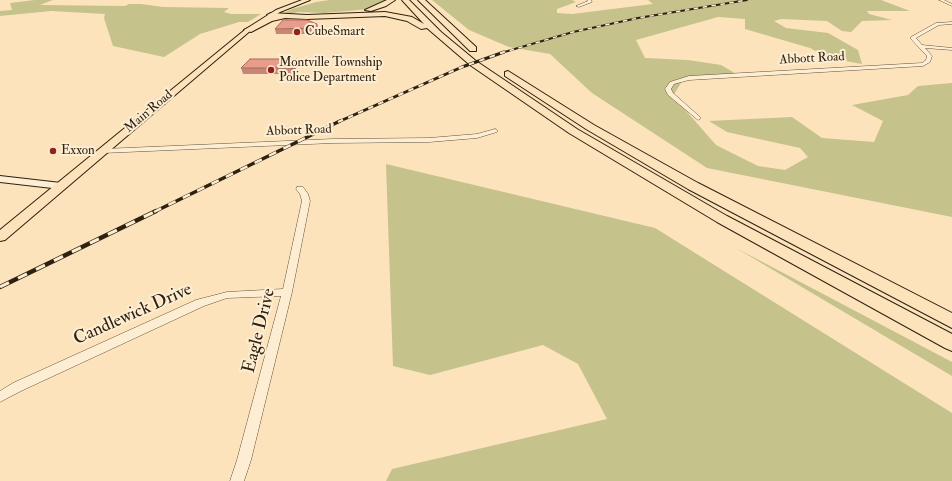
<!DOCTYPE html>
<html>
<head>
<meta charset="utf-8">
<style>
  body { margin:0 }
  canvas { display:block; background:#fce3bb }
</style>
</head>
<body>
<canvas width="952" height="481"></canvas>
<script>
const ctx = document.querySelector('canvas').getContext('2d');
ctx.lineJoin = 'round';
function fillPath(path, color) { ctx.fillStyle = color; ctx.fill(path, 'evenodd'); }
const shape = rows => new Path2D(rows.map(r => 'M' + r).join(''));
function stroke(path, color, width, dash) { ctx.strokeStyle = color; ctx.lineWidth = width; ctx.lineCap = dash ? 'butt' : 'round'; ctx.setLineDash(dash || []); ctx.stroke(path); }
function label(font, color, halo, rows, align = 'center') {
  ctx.font = font + ' "IM FELL Double Pica",serif'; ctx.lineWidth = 4; ctx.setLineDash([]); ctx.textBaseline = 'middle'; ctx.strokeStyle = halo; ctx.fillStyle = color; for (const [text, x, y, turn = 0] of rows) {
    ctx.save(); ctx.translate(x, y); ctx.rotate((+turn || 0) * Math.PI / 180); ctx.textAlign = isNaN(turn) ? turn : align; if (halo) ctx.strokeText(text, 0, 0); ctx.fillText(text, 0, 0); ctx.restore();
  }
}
fillPath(shape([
  [35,0,53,0,40,5,125,6,129,4,141,4,163,7,229,8,224,12,231,14,261,14,248,22,239,22,200,34,164,57,113,46,104,18,105,14,51,11,0,16,0,11,12,10,10,3],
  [330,0,387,0,370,9,324,13,298,12,277,17,292,9,316,2],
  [432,0,572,0,576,2,557,9,557,13,572,14,653,4,648,0,881,0,910,11,867,11,869,14,892,20,862,21,851,32,842,31,827,21,781,19,774,21,786,28,828,33,858,50,862,64,829,58,810,48,745,29,745,19,718,17,636,40,645,58,688,60,721,65,738,75,684,78,673,96,716,145,758,166,785,170,808,157,800,148,727,132,709,121,792,117,822,138,874,142,883,121,852,105,908,95,918,86,952,83,952,217,707,168,592,93,550,54,509,47,469,30],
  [386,164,655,228,952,413,952,481,386,481,392,469,607,419,578,364,543,345,430,375,393,366],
  [736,248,952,362,952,376]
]), '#c5c28c');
const minor = shape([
  [587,0,591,0,592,2,579,7,576,6,588,1,587,0],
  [939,0,944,0,952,4,952,6,939,0],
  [952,22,952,24,939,25,916,38,922,45,952,48,952,50,925,48,932,56,930,62,923,66,689,80,674,84,671,89,673,93,700,117,700,119,698,120,668,95,665,89,670,82,689,76,922,63,926,60,927,56,911,39,911,37,936,23,952,22],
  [495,129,498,131,497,132,477,138,429,142,333,143,103,153,99,151,103,149,333,139,429,138,477,134,495,129],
  [297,187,303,187,308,194,310,201,292,292,251,460,244,481,230,481,237,460,281,296,227,298,204,306,21,391,0,402,0,391,13,383,196,300,227,292,283,289,302,201,300,194,296,189,297,187]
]);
const secondary = shape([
  [0,176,61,183,66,186,61,189,0,182,0,176]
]);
const primary = shape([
  [302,0,310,0,280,12,250,31,5,240,0,241,0,230,246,29,276,10,302,0]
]);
const motorway = shape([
  [387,0,395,0,386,6,371,11,365,10,387,0],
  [402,0,409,0,441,32,476,61,577,129,727,216,952,334,952,351,945,348,717,222,569,133,470,65,427,28,421,29,407,21,385,16,307,19,285,18,272,21,251,32,244,30,270,17,267,15,271,13,307,15,385,12,412,17,424,24,402,0],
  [418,0,425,0,476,47,476,51,470,51,418,0],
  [508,71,594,125,698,183,952,313,952,328,688,189,586,129,505,76,505,72,508,71]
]);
stroke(minor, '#62523b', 1);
stroke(secondary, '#2e2110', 2);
stroke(primary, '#2e2110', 2);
stroke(motorway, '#2e2110', 2);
fillPath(minor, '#fdedd3');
fillPath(secondary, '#fdedd3');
fillPath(primary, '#fce3bb');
fillPath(motorway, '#fce3bb');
const railFar3 = shape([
  [501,53,573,32,638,18,747,0]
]);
const railFar2 = shape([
  [338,122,462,67,504,52]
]);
const railFar1 = shape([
  [154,212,340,121]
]);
const rail = shape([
  [0,287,156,211]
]);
stroke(railFar3, '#2e2110', 2);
stroke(railFar2, '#2e2110', 3);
stroke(railFar1, '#2e2110', 3.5);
stroke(rail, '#2e2110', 4.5);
stroke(railFar3, '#fdedd3', 1.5, [4.5]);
stroke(railFar2, '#fdedd3', 2, [5.5]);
stroke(railFar1, '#fdedd3', 2.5, [8]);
stroke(rail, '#fdedd3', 3, [10]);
fillPath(shape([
  [317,24,318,34,276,34,275,29],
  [298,65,292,74,243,74,241,68]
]), '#c88677');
fillPath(shape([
  [297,59,298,65,292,74,291,68]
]), '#a36d61');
const building = shape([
  [283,20,307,20,317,24,317,28,275,29,283,20],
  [250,59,297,59,291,68,241,68,250,59]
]);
fillPath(building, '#e99c8a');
stroke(building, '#a36d61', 1);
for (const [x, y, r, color] of [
  [297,32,4,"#8f2418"],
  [271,70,4,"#8f2418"],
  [53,151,4,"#8f2418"]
]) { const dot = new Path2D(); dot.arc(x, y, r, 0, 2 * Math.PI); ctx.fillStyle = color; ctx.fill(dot); stroke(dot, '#fdedd3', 1.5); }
label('13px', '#2e2110', '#fdedd3', [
  ["CubeSmart",305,32],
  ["Montville Township",279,63],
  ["Police Department",279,78],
  ["Exxon",61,151]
], 'left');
label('13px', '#2e2110', '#fdedd3', [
  ["Abbott Road",812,59,-3],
  ["Main Road",149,112,-40],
  ["Abbott Road",299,131,-2]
]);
label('18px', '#2e2110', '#fdedd3', [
  ["Candlewick Drive",133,315,-24],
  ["Eagle Drive",260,331,-76]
]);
</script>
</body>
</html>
